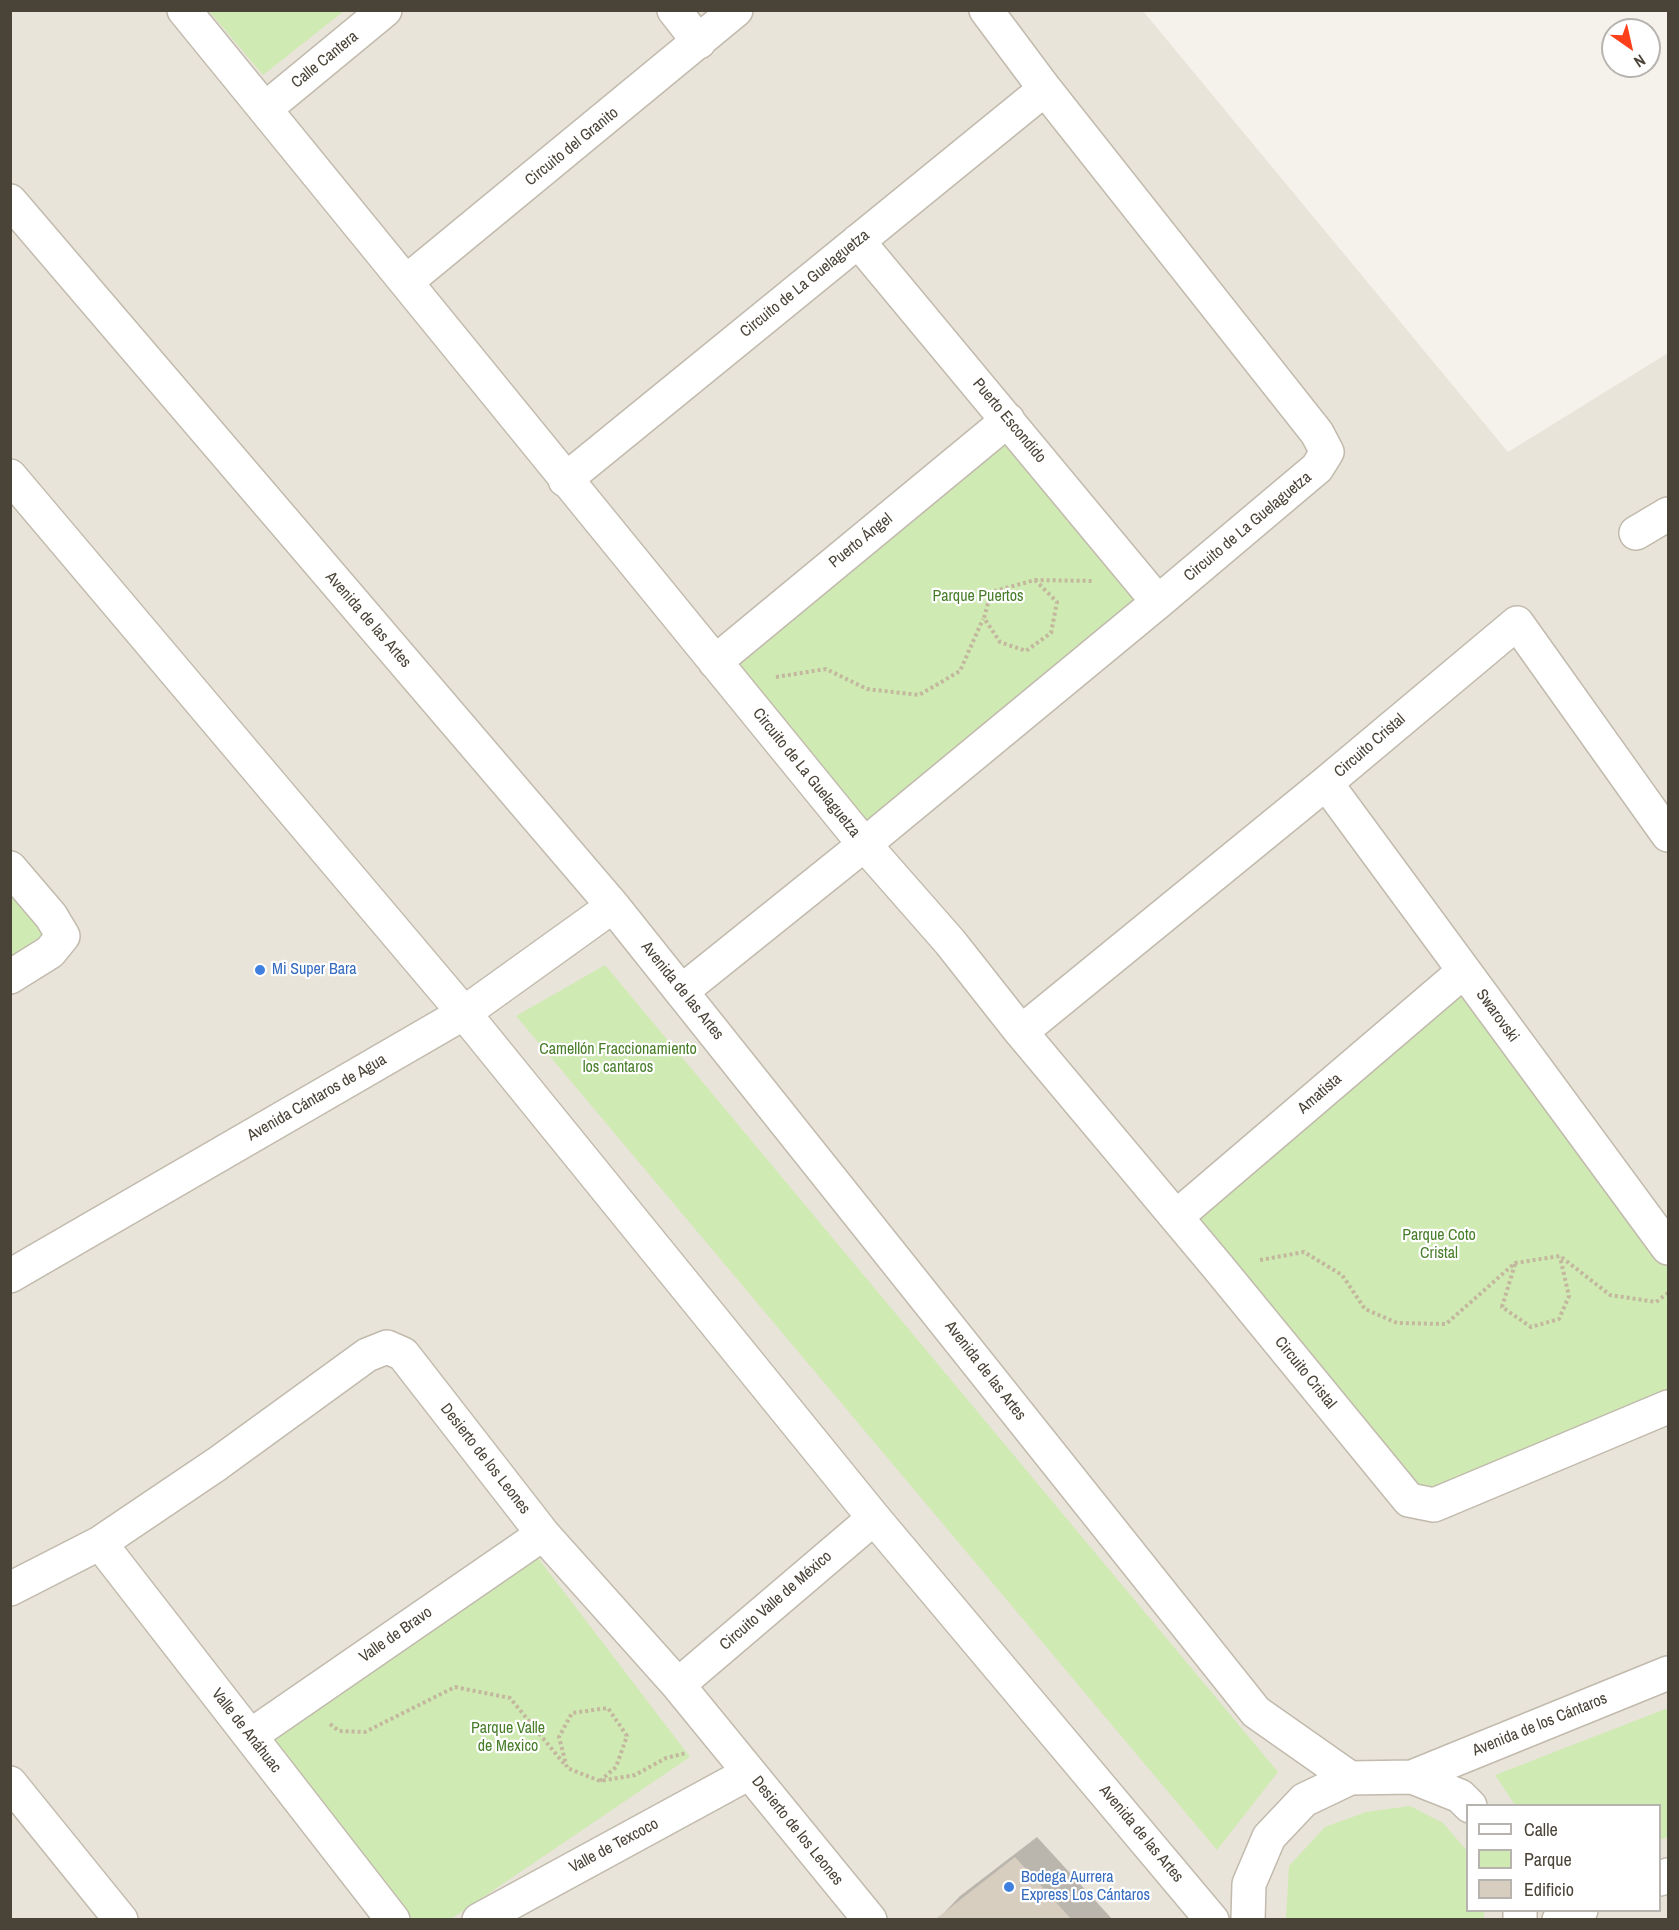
<!DOCTYPE html>
<html>
<head>
<meta charset="utf-8">
<style>
  body { margin:0 }
  #map { position:relative; width:1679px; height:1930px; overflow:hidden; background:#f5f2eb; font-family:"Archivo Narrow",sans-serif }
  canvas { display:block }
  .frame { position:absolute; inset:0; border:12px solid #4a4338; pointer-events:none }
  .legend { position:absolute; left:1466px; top:1804px; width:195px; height:108px; box-sizing:border-box; background:#fff; border:2px solid #b7b4af; margin:0; padding:8px 10px; list-style:none; font-size:18px; color:#4a4338 }
  .legend li { display:flex; align-items:center; gap:12px; height:30px }
  .legend b { width:30px; border:2px solid #b7b4af }
  .north { position:absolute; left:1601px; top:18px; width:60px; height:60px; box-sizing:border-box; background:#fff; border:2px solid #b7b4af; border-radius:50%; rotate:146deg; font-size:16px; font-weight:700; line-height:24px; text-align:center; color:#4a4338 }
  .north::after { content:''; display:block; margin:auto; width:21px; height:27px; background:#fd401a; clip-path:polygon(50% 0,100% 100%,50% 72%,0 100%) }
</style>
</head>
<body>
<div id="map">
<canvas width="1679" height="1930"></canvas>
<div class="frame"></div>
<ul class="legend">
<li><b style="height:8px;background:#fff"></b>Calle</li>
<li><b style="height:16px;background:#d0eab3"></b>Parque</li>
<li><b style="height:16px;background:#d7cec0"></b>Edificio</li>
</ul>
<div class="north">N</div>
</div>
<script>
const ctx = document.querySelector('canvas').getContext('2d');
ctx.lineJoin = 'round';
function fillPath(path, color) { ctx.fillStyle = color; ctx.fill(path, 'evenodd'); }
const shape = rows => new Path2D(rows.map(r => 'M' + r).join(''));
function stroke(path, color, width, dash) { ctx.strokeStyle = color; ctx.lineWidth = width; ctx.lineCap = dash ? 'butt' : 'round'; ctx.setLineDash(dash || []); ctx.stroke(path); }
function label(font, color, halo, rows, align = 'center') {
  ctx.font = font + ' "Archivo Narrow",sans-serif'; ctx.lineWidth = 4.5; ctx.setLineDash([]); ctx.textBaseline = 'middle'; ctx.strokeStyle = halo; ctx.fillStyle = color; for (const [text, x, y, turn = 0] of rows) {
    ctx.save(); ctx.translate(x, y); ctx.rotate((+turn || 0) * Math.PI / 180); ctx.textAlign = isNaN(turn) ? turn : align; if (halo) ctx.strokeText(text, 0, 0); ctx.fillText(text, 0, 0); ctx.restore();
  }
}
fillPath(shape([
  [11,11,1143,11,1508,452,1668,353,1668,1919,11,1920],
  [1468,1806,1660,1806,1660,1910,1468,1910]
]), '#e9e4d9');
fillPath(shape([
  [209,11,344,11,263,75],
  [1003,432,1144,599,865,835,721,661],
  [10,886,48,935,10,959],
  [605,965,1278,1772,1217,1850,516,1016],
  [1468,989,1668,1260,1668,1394,1419,1497,1191,1219],
  [535,1554,690,1757,451,1919,411,1920,265,1739],
  [1668,1708,1668,1837,1660,1840,1660,1806,1515,1805,1495,1775],
  [1410,1806,1443,1823,1467,1851,1468,1910,1484,1911,1484,1919,1286,1919,1289,1866,1325,1827,1366,1812]
]), '#d0eab3');
fillPath(shape([
  [1037,1837,1113,1920,941,1920,939,1918,960,1896]
]), '#0003');
fillPath(shape([
  [1015,1857,1072,1920,939,1920,937,1918]
]), '#d7cec0');
const minor = shape([
  [184,10,864,844,950,942,1021,1032,1218,1267,1409,1500,1434,1505,1668,1407],
  [674,10,699,42],
  [265,109,385,10],
  [10,201,613,906,1256,1712,1350,1778],
  [858,241,1158,602],
  [406,282,736,10],
  [10,476,464,1013,874,1518,1212,1920],
  [565,480,1045,89],
  [1636,533,1668,514],
  [715,662,1008,420],
  [1326,783,1668,1248],
  [10,868,51,916,63,936,50,952,10,977],
  [682,991,865,844,1158,602,1317,468,1327,452,1317,433,1045,89,986,10],
  [1021,1032,1326,783,1517,623,1668,835],
  [1176,1217,1464,971],
  [10,1276,464,1013,613,906],
  [100,1543,393,1920],
  [10,1589,100,1543,217,1464,367,1355,387,1347,403,1354,543,1534,678,1685,870,1920],
  [678,1685,874,1518],
  [250,1736,543,1534],
  [1412,1777,1668,1673],
  [10,1783,121,1920],
  [1660,1879,1668,1875],
  [1520,1910,1520,1920],
  [479,1920,749,1773],
  [1248,1920,1249,1884,1269,1837,1304,1800,1350,1778,1412,1777,1460,1796,1470,1806],
  [1559,1920,1581,1910]
]);
stroke(minor, '#c1baad', 36);
stroke(shape([
  [1035,580,1057,602,1051,633,1026,651,1000,642,984,618,991,592,1035,580,1093,581],
  [776,677,826,669,867,689,919,695,960,671,983,619],
  [1260,1260,1304,1252,1342,1275,1365,1309,1397,1323,1446,1324,1515,1263,1560,1256,1610,1295,1656,1302,1668,1293],
  [1515,1264,1502,1307,1531,1327,1559,1319,1569,1296,1560,1257],
  [330,1724,339,1731,365,1732,455,1687,510,1698,565,1765],
  [600,1781,616,1767,627,1736,608,1708,572,1713,559,1737,567,1768,600,1781,635,1775,666,1758,686,1753]
]), '#c3b79e', 4, [3, 3]);
stroke(minor, '#fff', 33);
for (const [x, y, r, color] of [
  [260,970,6,"#3f7fe0"],
  [1009,1887,6,"#3f7fe0"]
]) { const dot = new Path2D(); dot.arc(x, y, r, 0, 2 * Math.PI); ctx.fillStyle = color; ctx.fill(dot); stroke(dot, '#fff', 2); }
label('16px', '#4a4338', '#fff', [
  ["Calle Cantera",325,60,-39],
  ["Circuito del Granito",572,147,-39],
  ["Circuito de La Guelaguetza",805,284,-39],
  ["Puerto Escondido",1009,421,50],
  ["Circuito de La Guelaguetza",1248,527,-40],
  ["Puerto Ángel",861,541,-39],
  ["Avenida de las Artes",368,620,49],
  ["Circuito Cristal",1370,746,-41],
  ["Circuito de La Guelaguetza",806,773,51],
  ["Avenida de las Artes",682,991,51],
  ["Swarovski",1497,1016,54],
  ["Amatista",1320,1094,-41],
  ["Avenida Cántaros de Agua",317,1098,-30],
  ["Avenida de las Artes",985,1371,52],
  ["Circuito Cristal",1305,1373,51],
  ["Desierto de los Leones",485,1459,52],
  ["Circuito Valle de México",776,1601,-41],
  ["Valle de Bravo",396,1635,-35],
  ["Avenida de los Cántaros",1540,1725,-22],
  ["Valle de Anáhuac",246,1731,52],
  ["Desierto de los Leones",797,1831,51],
  ["Avenida de las Artes",1141,1834,50],
  ["Valle de Texcoco",614,1846,-28]
]);
label('16px', '#487e29', '#fff', [
  ["Parque Puertos",978,597],
  ["Camellón Fraccionamiento",618,1050],
  ["los cantaros",618,1068],
  ["Parque Coto",1439,1236],
  ["Cristal",1439,1254],
  ["Parque Valle",508,1729],
  ["de Mexico",508,1747]
]);
label('16px', '#366cbe', '#fff', [
  ["Mi Super Bara",272,970],
  ["Bodega Aurrera",1021,1878],
  ["Express Los Cántaros",1021,1896]
], 'left');
</script>
</body>
</html>
